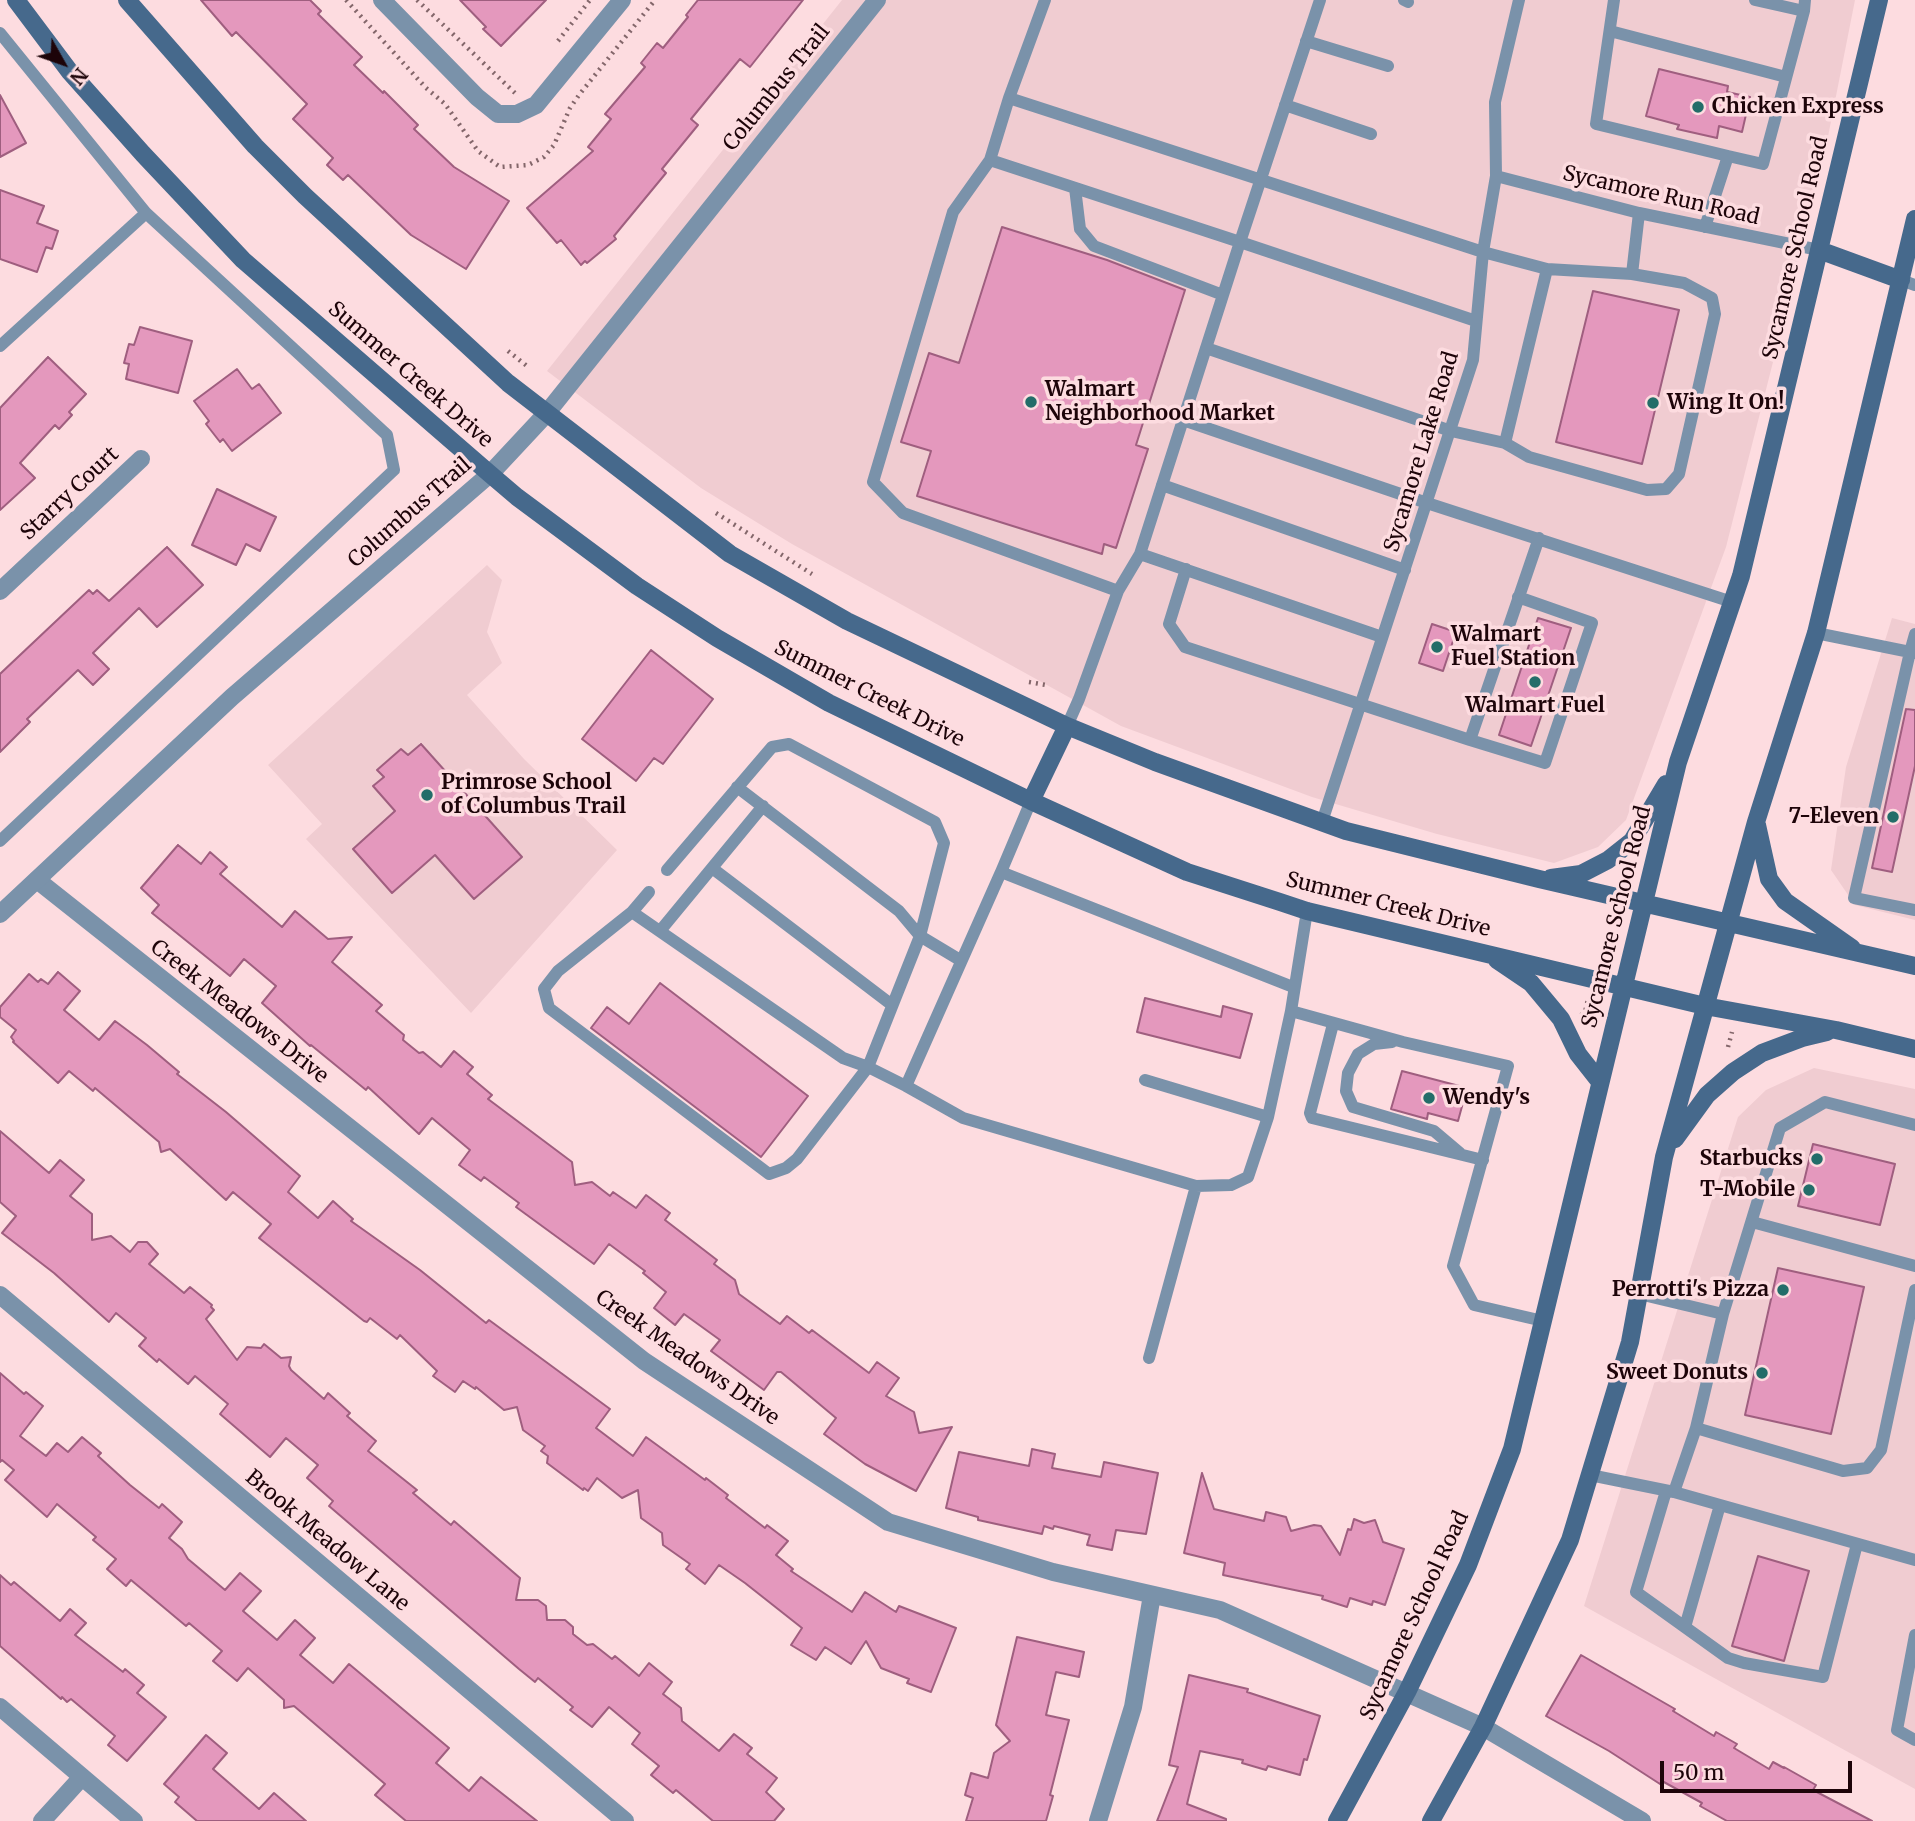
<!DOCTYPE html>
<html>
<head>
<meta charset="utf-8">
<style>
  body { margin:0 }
  #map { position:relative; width:1915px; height:1821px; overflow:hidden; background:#fddce0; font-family:Merriweather,serif }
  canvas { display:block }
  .north { position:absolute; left:28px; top:28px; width:70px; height:70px; -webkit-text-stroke:5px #fddce0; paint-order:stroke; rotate:130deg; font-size:19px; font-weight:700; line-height:28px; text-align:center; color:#1d0409 }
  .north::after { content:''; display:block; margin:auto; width:24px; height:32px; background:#1d0409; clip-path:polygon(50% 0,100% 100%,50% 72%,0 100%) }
  .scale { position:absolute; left:1660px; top:1761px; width:192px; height:32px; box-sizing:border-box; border:4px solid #1d0409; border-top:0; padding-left:9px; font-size:21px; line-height:24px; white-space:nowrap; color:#1d0409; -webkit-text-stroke:5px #fddce0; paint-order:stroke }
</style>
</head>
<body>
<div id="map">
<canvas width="1915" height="1821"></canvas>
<div class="north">N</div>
<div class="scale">50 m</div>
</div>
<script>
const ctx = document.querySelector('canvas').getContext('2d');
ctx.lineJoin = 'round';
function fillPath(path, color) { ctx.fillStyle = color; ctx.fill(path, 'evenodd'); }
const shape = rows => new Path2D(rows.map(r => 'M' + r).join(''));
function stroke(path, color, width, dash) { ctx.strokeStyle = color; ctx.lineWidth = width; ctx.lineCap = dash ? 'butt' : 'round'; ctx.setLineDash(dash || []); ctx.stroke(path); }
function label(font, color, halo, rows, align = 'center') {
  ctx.font = font + ' Merriweather,serif'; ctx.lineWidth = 7; ctx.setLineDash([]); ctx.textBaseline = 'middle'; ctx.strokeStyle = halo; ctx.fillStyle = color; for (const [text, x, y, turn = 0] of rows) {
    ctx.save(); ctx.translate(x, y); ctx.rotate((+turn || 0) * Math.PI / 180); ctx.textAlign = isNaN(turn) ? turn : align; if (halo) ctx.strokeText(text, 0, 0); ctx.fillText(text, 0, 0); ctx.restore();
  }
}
fillPath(shape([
  [842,0,1855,0,1820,177,1726,547,1626,820,1598,847,1554,863,1437,834,1312,797,1121,726,792,544,701,488,547,371],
  [487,565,502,580,487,632,502,663,467,695,524,759,617,850,471,1013,306,839,322,824,268,765],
  [1892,618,1915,624,1915,920,1855,905,1831,870,1846,767],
  [1814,1068,1915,1089,1915,1789,1584,1606,1738,1117,1766,1090]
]), '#f0ccd1');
const building = shape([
  [201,0,310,0,321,11,318,14,362,57,354,65,383,93,384,91,418,125,414,129,454,167,509,201,466,269,411,235,348,175,343,180,327,165,333,158,293,119,307,104,236,32,232,36,201,0],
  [460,0,546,0,501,46,483,29,486,27,460,0],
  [698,0,803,0,750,67,740,59,691,119,698,125,662,169,666,173,614,236,616,239,587,263,585,261,581,265,561,240,557,243,527,208,593,151,588,147,611,119,605,114,645,67,641,63,657,43,663,48,688,17,686,15,698,0],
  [1659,69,1728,86,1727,92,1750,97,1742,132,1719,126,1717,138,1677,129,1679,125,1646,116,1659,69],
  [0,95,26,143,0,157,0,95],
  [0,190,44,206,37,223,58,231,52,249,46,247,37,272,0,259,0,190],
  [1002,227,1107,260,1185,290,1136,445,1148,449,1116,548,1104,544,1102,554,917,496,931,451,901,442,929,353,959,363,1002,227],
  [1593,291,1679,310,1642,464,1556,442,1593,291],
  [140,327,192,341,178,393,126,379,129,364,124,363,129,344,134,345,140,327],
  [48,357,86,394,69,412,72,415,59,429,55,425,20,463,35,478,0,510,0,408,48,357],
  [237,369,252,389,259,384,281,413,232,451,223,439,220,442,206,424,209,421,194,401,237,369],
  [217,489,276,517,260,551,246,544,236,565,192,545,217,489],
  [167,547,203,585,157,627,139,608,93,653,109,669,93,685,78,670,27,719,30,722,0,752,0,674,89,590,93,594,97,590,109,601,167,547],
  [1538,618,1571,628,1531,746,1499,735,1538,618],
  [1432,624,1456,632,1443,671,1419,663,1432,624],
  [651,650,713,699,663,764,654,758,636,781,582,739,651,650],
  [1906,709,1915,710,1915,766,1892,872,1872,868,1906,709],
  [421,744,522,857,474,899,435,855,392,893,353,849,395,811,373,786,384,777,377,770,401,749,408,755,421,744],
  [178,845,201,864,210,852,227,867,220,874,282,927,295,911,328,939,352,937,332,962,382,1005,376,1011,404,1035,403,1040,419,1053,423,1052,441,1067,454,1051,473,1067,467,1074,492,1095,488,1099,572,1162,575,1185,592,1182,610,1196,613,1192,636,1208,646,1195,670,1213,665,1220,717,1260,714,1264,735,1280,739,1294,780,1324,787,1316,809,1333,812,1330,869,1373,877,1362,899,1378,886,1396,914,1412,919,1433,952,1427,916,1491,865,1464,824,1434,836,1418,781,1372,777,1372,764,1390,711,1351,720,1340,684,1314,675,1325,654,1308,666,1292,643,1273,645,1271,609,1244,594,1264,516,1207,519,1203,484,1177,481,1181,459,1165,470,1150,432,1118,419,1134,368,1087,366,1090,311,1045,310,1046,262,1003,276,986,244,959,230,976,152,913,159,905,141,888,178,845],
  [58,972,80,991,64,1010,99,1040,115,1021,147,1045,179,1072,177,1074,226,1112,300,1176,288,1192,318,1218,333,1201,353,1219,351,1221,420,1270,486,1323,489,1320,610,1409,596,1428,633,1456,646,1437,705,1480,706,1478,728,1495,726,1498,765,1528,767,1525,788,1541,776,1555,793,1569,791,1571,852,1612,865,1592,896,1612,899,1606,956,1628,931,1692,907,1683,909,1679,881,1668,866,1641,851,1664,825,1647,816,1660,791,1645,802,1628,745,1583,719,1565,705,1584,686,1569,690,1564,663,1545,662,1533,641,1518,638,1490,622,1498,597,1478,588,1491,584,1488,583,1490,547,1463,548,1456,541,1451,545,1446,523,1430,517,1407,504,1410,476,1387,475,1389,463,1381,455,1392,433,1376,437,1371,400,1335,397,1339,370,1318,367,1322,364,1321,259,1238,271,1224,233,1192,226,1200,170,1149,161,1152,159,1142,95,1088,93,1091,69,1071,58,1083,13,1042,14,1041,11,1037,16,1030,0,1017,0,1007,29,974,38,982,41,979,48,984,58,972],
  [660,983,808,1096,761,1157,591,1028,607,1007,629,1024,660,983],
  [1145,998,1221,1017,1223,1006,1252,1014,1240,1058,1137,1032,1145,998],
  [1402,1071,1467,1088,1458,1121,1428,1113,1427,1119,1391,1109,1402,1071],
  [0,1131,49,1173,60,1160,84,1180,70,1196,92,1214,92,1240,111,1236,130,1252,138,1242,147,1242,158,1254,149,1264,184,1293,190,1287,212,1305,211,1307,214,1310,206,1319,237,1360,247,1347,261,1348,264,1344,281,1358,291,1357,289,1366,291,1370,324,1399,328,1393,350,1413,347,1416,376,1441,368,1451,417,1490,413,1493,451,1525,454,1521,520,1578,516,1600,538,1600,546,1606,547,1620,565,1620,573,1627,573,1634,587,1645,593,1644,612,1659,615,1656,639,1676,649,1663,672,1682,663,1694,681,1708,682,1721,719,1751,734,1734,752,1748,747,1754,777,1778,766,1792,784,1809,774,1821,713,1821,676,1790,673,1793,651,1775,659,1766,632,1744,640,1733,609,1707,592,1727,570,1710,573,1707,538,1678,535,1682,519,1669,329,1506,333,1501,307,1478,318,1465,286,1438,270,1457,220,1414,228,1404,195,1376,188,1384,159,1359,157,1362,139,1346,146,1338,116,1313,109,1322,54,1273,2,1233,16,1216,0,1202,0,1131],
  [1813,1144,1895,1164,1880,1225,1798,1206,1813,1144],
  [1778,1268,1864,1287,1831,1434,1745,1415,1778,1268],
  [0,1373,24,1394,26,1392,43,1406,20,1436,46,1456,57,1443,68,1452,82,1437,101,1453,98,1456,130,1485,159,1508,162,1504,182,1522,169,1538,182,1549,188,1559,225,1590,240,1573,261,1591,243,1611,277,1640,295,1620,315,1638,300,1655,333,1683,349,1664,449,1748,436,1763,469,1791,481,1777,537,1821,406,1821,375,1795,385,1784,294,1706,284,1708,284,1700,248,1668,237,1681,213,1661,222,1651,189,1623,186,1626,131,1580,126,1586,107,1569,116,1559,93,1540,96,1537,57,1504,47,1517,5,1480,14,1470,2,1460,0,1462,0,1373],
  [1032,1449,1055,1454,1052,1468,1101,1477,1104,1462,1158,1473,1146,1534,1116,1530,1112,1550,1087,1545,1090,1535,1054,1526,1053,1529,1044,1526,1042,1534,978,1520,978,1517,946,1508,959,1452,1029,1466,1032,1449],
  [1202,1473,1214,1509,1264,1521,1266,1512,1286,1517,1291,1531,1314,1525,1321,1526,1340,1555,1348,1529,1351,1530,1354,1519,1364,1523,1375,1520,1383,1542,1404,1549,1385,1605,1373,1601,1372,1605,1350,1598,1347,1607,1322,1599,1323,1596,1223,1575,1225,1563,1184,1553,1202,1473],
  [1758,1556,1809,1571,1784,1661,1732,1646,1758,1556],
  [0,1575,11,1585,14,1582,60,1621,70,1609,86,1623,75,1635,123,1672,125,1669,144,1685,137,1693,166,1717,127,1761,108,1745,115,1736,71,1699,67,1702,62,1697,61,1699,0,1646,0,1575],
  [1017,1637,1084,1652,1079,1677,1056,1672,1046,1715,1069,1720,1050,1795,1053,1796,1046,1821,966,1821,973,1798,965,1795,971,1773,988,1778,994,1753,1010,1741,996,1725,1017,1637],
  [1581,1655,1675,1709,1673,1711,1714,1736,1716,1732,1737,1744,1734,1748,1769,1769,1773,1762,1784,1768,1784,1767,1816,1785,1813,1790,1872,1821,1727,1821,1700,1806,1702,1803,1662,1781,1660,1784,1609,1751,1546,1716,1581,1655],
  [1189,1675,1248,1689,1247,1692,1320,1716,1307,1760,1304,1759,1300,1775,1268,1766,1266,1770,1242,1763,1243,1760,1200,1751,1187,1804,1226,1819,1226,1821,1157,1821,1178,1767,1169,1765,1189,1675],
  [206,1735,227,1753,213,1769,259,1809,274,1793,306,1821,197,1821,175,1802,179,1797,164,1784,206,1735]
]);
fillPath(building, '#e498bd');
stroke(building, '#9f5e7f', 2);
stroke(shape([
  [346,0,426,88,445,104,478,151,500,167,528,165,544,157,554,145,570,108,579,95,655,0],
  [417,0,515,93],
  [558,41,590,0],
  [508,351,527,366],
  [716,513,812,574],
  [1029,682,1046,685],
  [1581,1015,1585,1012,1588,999],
  [1728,1047,1732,1032]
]), '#83666a', 4.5, [2, 5]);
stroke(shape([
  [1320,0,1240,242,1476,321],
  [1404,0,1408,2],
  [1614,0,1596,124,1728,156],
  [1755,0,1804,11],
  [1610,31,1786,77],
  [0,33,146,213,387,435,394,470,0,841],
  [1306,41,1388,66],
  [1009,98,1045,0],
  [1285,105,1371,134],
  [990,160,1009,98,1483,252,1547,269],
  [1496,176,1639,213,1819,250],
  [1075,188,1080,229,1094,246,1223,295],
  [1705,227,1728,156,1763,164,1804,11,1805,0],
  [1632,274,1639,213],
  [1901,280,1915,285],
  [0,346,146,213],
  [1206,348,1451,431,1505,443,1529,457,1647,490,1666,489,1679,474,1715,314,1712,298,1684,283,1632,274,1547,269,1505,443],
  [1183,420,1427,503,1732,602],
  [1162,485,1405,570],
  [1140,554,1382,637],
  [1186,569,1169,624,1185,647,1470,740,1539,538],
  [1816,633,1910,652,1854,898,1915,910],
  [1915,634,1910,652,1915,653],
  [1067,726,1079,699,1118,591,1140,554,1240,242,990,160,953,212,873,482,903,513,1118,591],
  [1470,740,1545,763,1592,623,1518,597],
  [1031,801,1001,872,1293,987],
  [1322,822,1473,360,1483,252,1496,176,1495,102,1519,0],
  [712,868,892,1005],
  [667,870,772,747,789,744,935,822,944,843,920,936,960,960],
  [649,892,632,912,558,971,544,989,549,1008,769,1174,786,1168,797,1159,868,1067,920,936,899,911,737,787],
  [1307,911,1291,1011,1403,1042,1508,1066,1453,1266,1474,1305,1543,1321],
  [632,912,843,1058,868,1067,906,1086,1001,872],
  [660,931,763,806],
  [1333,1024,1310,1113,1312,1118,1483,1160],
  [1392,1042,1374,1044,1358,1054,1348,1073,1346,1091,1353,1107,1434,1131,1460,1153],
  [1145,1080,1268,1117,1291,1011],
  [906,1086,963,1118,1196,1186,1231,1185,1248,1177,1268,1117],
  [1752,1222,1915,1266],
  [1639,1294,1723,1314,1780,1128,1825,1102,1915,1125],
  [1149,1358,1196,1186],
  [1696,1428,1723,1314],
  [1590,1475,1674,1492,1696,1428,1843,1471,1867,1468,1881,1450,1915,1290],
  [1666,1491,1636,1592,1728,1658,1744,1663,1823,1677,1857,1544],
  [1674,1492,1915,1560],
  [1685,1627,1720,1505],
  [1915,1635,1897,1730,1915,1740]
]), '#7a92aa', 12);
stroke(shape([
  [382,0,477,97,498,114,517,114,536,105,622,0],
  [0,591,141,459],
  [37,880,644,1361,888,1522,1053,1572,1220,1610,1483,1727,1642,1821],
  [0,1295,625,1821],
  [0,1707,134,1821],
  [42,1821,82,1777],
  [1098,1821,1133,1707,1152,1595]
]), '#7a92aa', 18);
stroke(shape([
  [0,914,232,697,490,474,546,414,877,0]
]), '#7a92aa', 18);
stroke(shape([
  [16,0,70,72,143,154,243,260,490,474,517,497,637,586,717,638,829,703,1031,801,1187,872,1280,902,1307,911,1705,1006,1836,1030,1915,1049],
  [127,0,255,146,305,196,508,383,730,554,847,621,1067,726,1155,762,1346,831,1539,879,1915,966],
  [1819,250,1901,280],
  [1031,801,1067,726],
  [1757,825,1769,879,1785,901,1852,948],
  [1551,878,1581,874,1608,860,1632,841,1666,784],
  [1497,960,1531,983,1561,1019,1578,1054,1600,1082],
  [1675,1139,1707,1095,1733,1072,1762,1053,1802,1038,1827,1032],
  [1337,1821,1407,1692,1468,1565,1512,1449,1678,762,1741,576,1879,0],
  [1431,1821,1483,1727,1570,1540,1630,1342,1664,1157,1756,822,1816,633,1915,219]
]), '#46698c', 18);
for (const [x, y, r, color] of [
  [1698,107,7,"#236d69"],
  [1031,402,7,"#236d69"],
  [1653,403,7,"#236d69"],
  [1437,647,7,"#236d69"],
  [1535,682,7,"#236d69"],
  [427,795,7,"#236d69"],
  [1893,817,7,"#236d69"],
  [1429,1098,7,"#236d69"],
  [1817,1159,7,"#236d69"],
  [1809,1190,7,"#236d69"],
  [1783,1290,7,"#236d69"],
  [1762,1373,7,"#236d69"]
]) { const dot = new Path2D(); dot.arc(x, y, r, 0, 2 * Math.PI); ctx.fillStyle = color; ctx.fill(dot); stroke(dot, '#fddce0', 2.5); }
label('21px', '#1d0409', '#fddce0', [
  ["Columbus Trail",777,88,-51],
  ["Sycamore Run Road",1661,196,13],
  ["Sycamore School Road",1796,248,-77],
  ["Summer Creek Drive",410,375,41],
  ["Sycamore Lake Road",1422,452,-73],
  ["Starry Court",70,494,-43],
  ["Columbus Trail",410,513,-41],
  ["Summer Creek Drive",869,694,27],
  ["Summer Creek Drive",1388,905,14],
  ["Sycamore School Road",1617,917,-76],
  ["Creek Meadows Drive",239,1012,38],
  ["Creek Meadows Drive",687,1358,35],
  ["Brook Meadow Lane",327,1541,40],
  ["Sycamore School Road",1415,1616,-65]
]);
label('bold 21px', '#1d0409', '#fddce0', [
  ["Chicken Express",1712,107],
  ["Walmart",1045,390],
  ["Neighborhood Market",1045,414],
  ["Wing It On!",1667,403],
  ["Walmart",1451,635],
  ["Fuel Station",1451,659],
  ["Walmart Fuel",1535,706,"center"],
  ["Primrose School",441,783],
  ["of Columbus Trail",441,807],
  ["7-Eleven",1879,817,"right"],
  ["Wendy's",1443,1098],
  ["Starbucks",1803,1159,"right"],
  ["T-Mobile",1795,1190,"right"],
  ["Perrotti's Pizza",1769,1290,"right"],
  ["Sweet Donuts",1748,1373,"right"]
], 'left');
</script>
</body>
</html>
